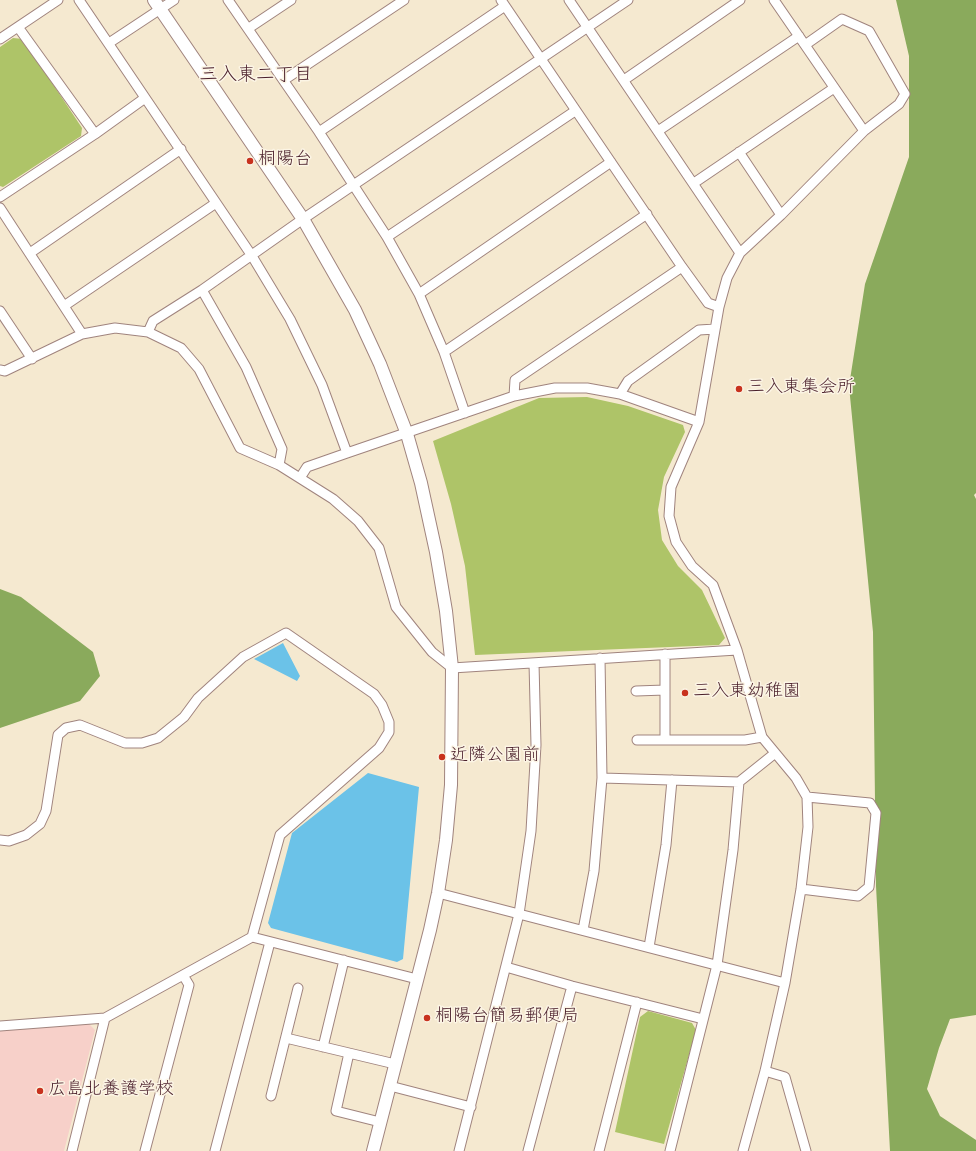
<!DOCTYPE html>
<html>
<head>
<meta charset="utf-8">
<style>
  body { margin:0 }
  canvas { display:block; background:#f5e9d0 }
</style>
</head>
<body>
<canvas width="976" height="1151"></canvas>
<script>
const ctx = document.querySelector('canvas').getContext('2d');
ctx.lineJoin = 'round';
function fillPath(path, color) { ctx.fillStyle = color; ctx.fill(path, 'evenodd'); }
const shape = rows => new Path2D(rows.map(r => 'M' + r).join(''));
function stroke(path, color, width, dash) { ctx.strokeStyle = color; ctx.lineWidth = width; ctx.lineCap = dash ? 'butt' : 'round'; ctx.setLineDash(dash || []); ctx.stroke(path); }
function label(font, color, halo, rows, align = 'center') {
  ctx.font = font + ' "Indie Flower","Klee One",sans-serif'; ctx.lineWidth = 3; ctx.setLineDash([]); ctx.textBaseline = 'middle'; ctx.strokeStyle = halo; ctx.fillStyle = color; for (const [text, x, y, turn = 0] of rows) {
    ctx.save(); ctx.translate(x, y); ctx.rotate((+turn || 0) * Math.PI / 180); ctx.textAlign = isNaN(turn) ? turn : align; if (halo) ctx.strokeText(text, 0, 0); ctx.fillText(text, 0, 0); ctx.restore();
  }
}
fillPath(shape([
  [89,1024,95,1030,64,1151,0,1151,0,1031]
]), '#f7d0c9');
fillPath(shape([
  [13,38,23,39,82,128,81,136,3,187,0,186,0,47],
  [587,397,628,406,683,425,685,432,664,477,658,510,662,540,678,566,702,590,725,638,719,645,475,655,465,566,451,504,433,441,539,398],
  [648,1011,692,1023,696,1030,664,1144,615,1132,640,1017]
]), '#aec468');
fillPath(shape([
  [896,0,976,0,976,493,974,495,976,499,976,1015,950,1019,939,1048,927,1089,940,1116,976,1140,976,1151,890,1151,876,886,873,632,849,386,865,284,909,157,909,56],
  [0,589,21,597,93,652,100,676,80,701,0,728]
]), '#8aaa5c');
fillPath(shape([
  [283,643,300,676,297,681,254,659],
  [368,773,419,787,403,959,397,962,271,928,268,923,292,833]
]), '#6bc2e8');
const minor = shape([
  [79,0,252,256,290,319,322,385,347,453],
  [228,0,319,132,387,237,419,294,444,352,465,413],
  [501,0,682,267,708,303,719,307],
  [569,0,740,253],
  [18,27,95,134],
  [249,28,291,0],
  [0,39,58,0],
  [109,43,174,0],
  [805,45,842,19,869,31,905,94,899,104,864,131],
  [284,80,404,0],
  [624,80,740,0],
  [658,131,799,36],
  [319,132,505,6],
  [739,152,781,215],
  [694,183,834,88],
  [0,197,95,134,145,98],
  [0,208,82,334],
  [387,237,575,111],
  [30,253,181,149],
  [202,290,246,367,282,449,279,465],
  [419,294,611,162],
  [64,306,216,203],
  [0,311,32,359],
  [148,332,153,321,202,290,303,219,628,0],
  [444,352,647,214],
  [0,370,5,371,82,334,115,328,148,332,181,348,199,369,240,448,279,465,333,499,358,521,379,548,396,607,432,652,452,668,737,650],
  [620,394,628,381,699,330,715,329],
  [514,396,515,380,682,267],
  [300,478,307,467,347,453,514,396,555,388,587,388,620,394,699,422],
  [636,691,665,690],
  [637,740,745,740,762,737],
  [665,740,665,654],
  [602,778,739,782,774,754],
  [0,840,9,841,26,835,40,824,46,811,58,735,66,728,80,725,125,743,142,743,158,738,184,717,198,698,243,657,286,633,374,694,382,705,389,722,389,732,379,748,280,835,252,937],
  [801,889,858,896,869,887,876,813,870,803,807,797],
  [438,893,785,983],
  [583,930,594,871,602,778,600,658],
  [649,947,666,845,672,780],
  [506,967,572,986,703,1019],
  [0,1026,105,1018,252,937,417,979],
  [286,1038,395,1064],
  [323,1047,344,960],
  [349,1053,336,1111,380,1122],
  [765,1071,785,1077,806,1151],
  [390,1086,471,1107],
  [271,1096,298,988],
  [72,1151,105,1018],
  [145,1151,189,985,183,975],
  [215,1151,270,942],
  [459,1151,519,914,531,831,536,745,534,663],
  [528,1151,572,986],
  [599,1151,637,1002],
  [670,1151,717,965,733,850,739,782],
  [743,1151,765,1071,785,983,801,889,808,827,807,797,796,778,762,737,737,650,713,585,692,566,676,542,669,516,671,487,699,422,719,307,727,278,740,253,781,215,864,131,774,0]
]);
const tertiary = shape([
  [154,0,303,219,355,310,380,364,407,434,421,483,436,552,446,611,452,668,451,785,446,840,438,893,430,930,373,1151]
]);
stroke(minor, '#a0847e', 11);
stroke(tertiary, '#a0847e', 14);
stroke(minor, '#fff', 9);
stroke(tertiary, '#fff', 12);
for (const [x, y, r, color] of [
  [250,161,4,"#c8321e"],
  [739,389,4,"#c8321e"],
  [685,693,4,"#c8321e"],
  [442,757,4,"#c8321e"],
  [427,1018,4,"#c8321e"],
  [40,1091,4,"#c8321e"]
]) { const dot = new Path2D(); dot.arc(x, y, r, 0, 2 * Math.PI); ctx.fillStyle = color; ctx.fill(dot); stroke(dot, '#fcf5e5', 1.5); }
label('18px', '#4a1f2b', '#fcf5e5', [
  ["桐陽台",258,161],
  ["三入東集会所",747,389],
  ["三入東幼稚園",693,693],
  ["近隣公園前",450,757],
  ["桐陽台簡易郵便局",435,1018],
  ["広島北養護学校",48,1091]
], 'left');
label('19px', '#4a1f2b', '#fcf5e5', [
  ["三入東二丁目",256,77]
]);
</script>
</body>
</html>
